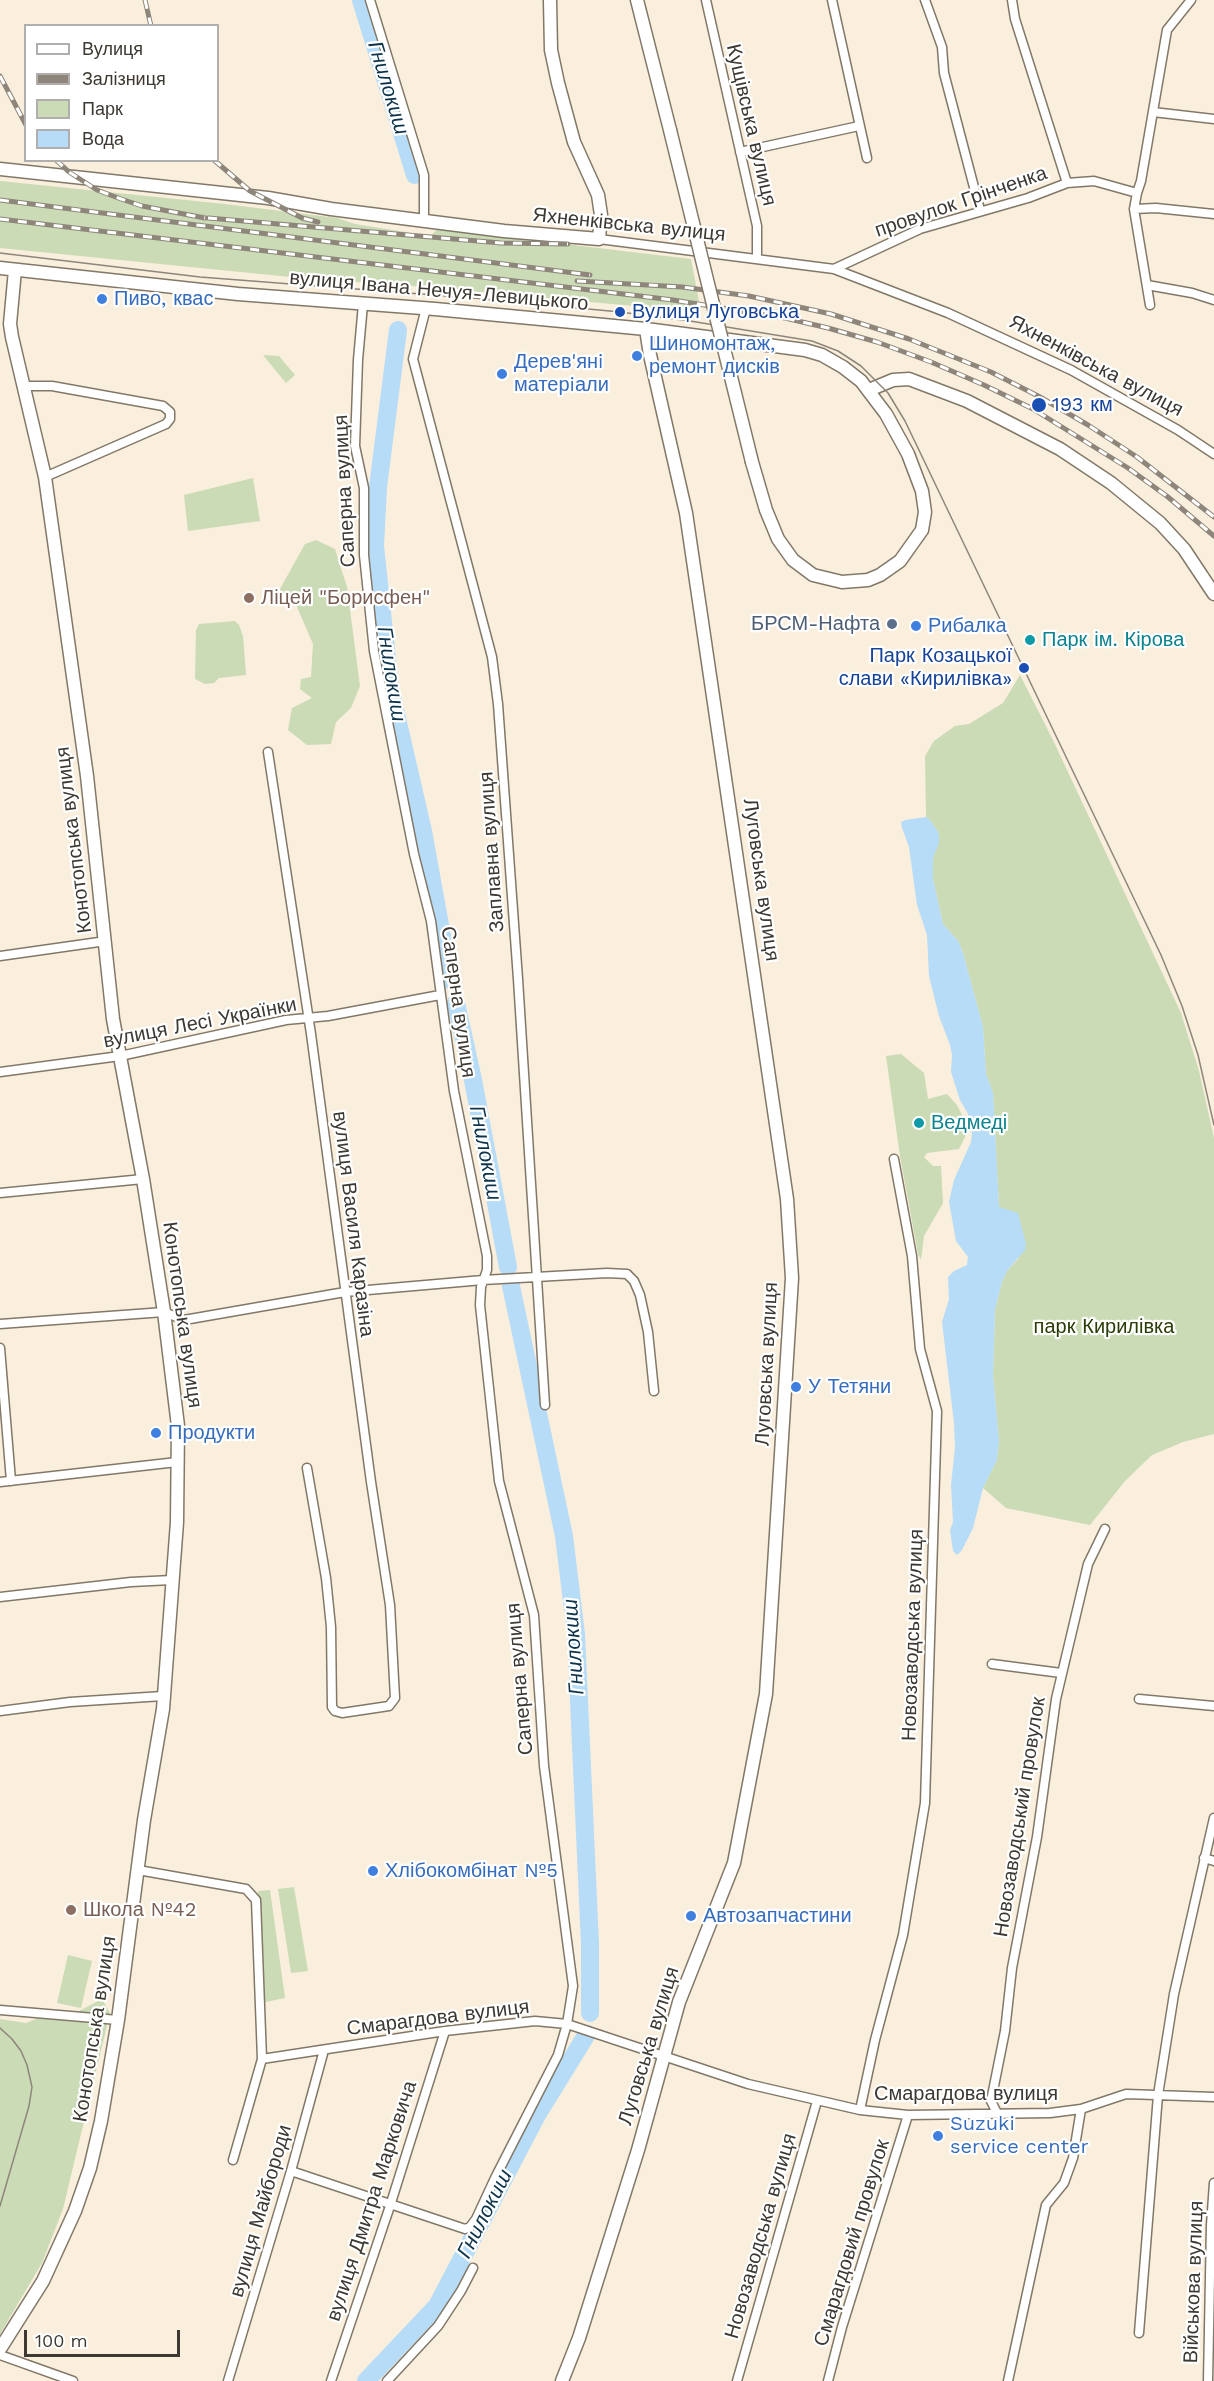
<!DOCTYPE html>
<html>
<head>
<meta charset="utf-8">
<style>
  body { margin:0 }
  #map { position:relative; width:1214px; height:2381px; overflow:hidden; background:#faeedd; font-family:"Work Sans",sans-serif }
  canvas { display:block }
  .legend { position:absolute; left:24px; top:24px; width:195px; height:138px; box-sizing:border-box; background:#fff; border:2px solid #b1afad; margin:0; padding:8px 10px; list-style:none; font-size:18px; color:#3d3831 }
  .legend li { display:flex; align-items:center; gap:12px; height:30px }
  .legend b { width:30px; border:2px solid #b1afad }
  .scale { position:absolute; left:24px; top:2330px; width:156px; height:27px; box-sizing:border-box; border:3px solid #3d3831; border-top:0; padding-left:8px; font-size:18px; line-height:21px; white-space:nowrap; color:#3d3831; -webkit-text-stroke:4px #fff; paint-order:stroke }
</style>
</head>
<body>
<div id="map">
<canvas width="1214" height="2381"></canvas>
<ul class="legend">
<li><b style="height:8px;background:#fff"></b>Вулиця</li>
<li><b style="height:8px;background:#8e867b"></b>Залізниця</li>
<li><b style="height:16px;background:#cadbb6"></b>Парк</li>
<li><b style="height:16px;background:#b6dcf8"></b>Вода</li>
</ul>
<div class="scale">100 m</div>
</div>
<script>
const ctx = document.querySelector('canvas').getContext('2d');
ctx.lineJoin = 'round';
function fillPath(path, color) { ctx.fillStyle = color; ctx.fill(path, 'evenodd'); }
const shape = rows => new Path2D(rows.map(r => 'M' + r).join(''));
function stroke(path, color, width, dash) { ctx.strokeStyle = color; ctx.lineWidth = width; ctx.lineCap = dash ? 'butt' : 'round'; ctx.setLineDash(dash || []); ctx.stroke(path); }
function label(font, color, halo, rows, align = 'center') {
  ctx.font = font + ' "Work Sans",sans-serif'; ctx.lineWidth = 4.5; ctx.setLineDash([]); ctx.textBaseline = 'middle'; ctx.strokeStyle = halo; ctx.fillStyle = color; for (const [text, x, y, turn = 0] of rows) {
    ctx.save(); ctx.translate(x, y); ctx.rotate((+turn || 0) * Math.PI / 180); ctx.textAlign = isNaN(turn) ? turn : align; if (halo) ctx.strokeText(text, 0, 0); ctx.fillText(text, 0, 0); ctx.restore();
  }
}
fillPath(shape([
  [0,181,225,204,337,218,355,224,431,236,437,229,691,259,701,312,390,284,321,280,0,248],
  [263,355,279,356,295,375,286,383],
  [253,478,260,521,188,531,184,495],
  [316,540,335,549,347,587,360,686,351,708,336,722,331,744,307,745,288,730,292,708,312,698,300,689,301,679,311,677,313,644,294,600,282,594,280,589,305,544],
  [235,621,239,625,243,636,246,675,219,678,214,683,205,684,195,679,196,630,199,624],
  [1020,675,1052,738,1181,1013,1199,1071,1214,1138,1214,1434,1183,1442,1152,1455,1125,1481,1090,1525,1006,1508,983,1488,997,1460,999,1441,993,1376,995,1309,1002,1282,1007,1271,1019,1258,999,1207,993,1093,986,1074,983,1027,963,953,958,941,943,924,933,879,933,858,939,834,931,821,926,817,925,756,934,741,955,726,969,724,1003,703],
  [901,1054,924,1073,928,1099,947,1094,957,1105,969,1129,959,1149,927,1153,924,1157,933,1166,941,1166,943,1203,924,1236,921,1260,918,1254,900,1156,886,1056],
  [294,1887,308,1971,291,1973,278,1889],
  [270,1890,285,1998,265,2002,258,1891],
  [68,1955,92,1961,81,2008,57,2003],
  [102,1999,110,2013,63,2209,42,2263,0,2334,0,2019,26,2023,41,2017,62,2020]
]), '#cadbb6');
fillPath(shape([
  [926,817,931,821,939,834,939,843,933,858,933,879,943,924,958,941,963,953,983,1027,986,1074,993,1093,999,1207,1018,1213,1026,1244,1025,1250,1007,1271,1002,1282,995,1309,993,1376,999,1441,997,1460,983,1488,973,1528,962,1550,957,1555,953,1551,950,1530,953,1522,951,1485,955,1447,954,1423,942,1322,949,1299,948,1277,954,1271,967,1265,968,1257,956,1241,949,1202,954,1180,971,1142,972,1134,968,1114,960,1100,951,1072,952,1055,950,1045,939,1016,929,976,927,935,917,905,909,847,902,828,901,822,905,820]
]), '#b6dcf8');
stroke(shape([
  [361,0,415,175],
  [398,330,378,487,375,546,390,688,423,831,450,980],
  [456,1003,473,1080,508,1267],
  [511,1286,564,1536,576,1634,590,1944,590,2013],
  [366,2381,437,2306,537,2115,587,2034]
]), '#b6dcf8', 18);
const street = shape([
  [370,0,424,175,424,221],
  [706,0,757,226,757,258],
  [832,0,867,158],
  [925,0,942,47,944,73,980,210],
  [1012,0,1015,19,1067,183],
  [1153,112,1214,119],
  [740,152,859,126],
  [1137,193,1134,209,1150,305],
  [1134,209,1156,208,1214,214],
  [599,239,834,269,948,313,1071,370,1178,430,1214,454],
  [834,269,920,229,1028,198,1067,183,1094,181,1137,193,1141,181,1167,30,1191,0],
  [1147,285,1192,293,1214,300],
  [426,308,413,359,492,657,498,704,518,979,545,1405],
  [25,386,52,386,163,406,170,412,170,419,166,424,45,477],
  [268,752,311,1034,371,1482,390,1605,395,1698,389,1706,342,1713,335,1711,332,1707,331,1627,326,1578,307,1468],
  [0,956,106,941],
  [0,1072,120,1056,286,1020,328,1016,440,995],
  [0,1193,143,1179],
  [0,1324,164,1312,184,1320,345,1292,483,1280,607,1273,627,1274,634,1281,640,1295,648,1332,654,1391],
  [0,1348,11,1481],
  [0,1482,177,1462],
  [0,1597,131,1582,172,1580],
  [992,1664,1061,1673],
  [1139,1699,1214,1706],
  [0,1711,70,1702,163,1696],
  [1204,1858,1214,1861],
  [138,1870,246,1889,256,1900,262,2059,233,2160],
  [0,2010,118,2020],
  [262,2059,445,2031,535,2021,567,2024,748,2084,860,2110,908,2115,1050,2113,1081,2109,1126,2094,1214,2097],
  [860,2110,875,2040,903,1935,925,1803,937,1411,920,1349,912,1256,894,1159],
  [997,2113,991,2101,1005,2031,1012,1968,1037,1837,1056,1699,1088,1564,1105,1529],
  [291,2171,465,2229,470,2227,476,2219,496,2176,558,2055,567,2024,573,1986,544,1766,534,1615,499,1481,480,1305,481,1287,487,1270,487,1256,454,1091,431,921,414,854,374,651,364,555,364,488,355,446,358,360,363,304],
  [1139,2333,1158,2095,1174,1994,1214,1818],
  [0,2355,73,2381],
  [228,2381,291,2171,324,2050],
  [331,2381,390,2206,445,2031],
  [387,2381,438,2326,461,2291,473,2268],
  [737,2381,817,2101],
  [828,2381,842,2327,908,2115],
  [1008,2381,1046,2205,1064,2183,1073,2158,1081,2109],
  [1208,2381,1211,2225,1214,2183]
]);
const secondary = shape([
  [637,0,670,130],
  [0,169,268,198,331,209,504,231,599,239,601,215,598,195,574,142,558,83,551,50,550,0],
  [0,268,238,294,435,309,646,329,805,350,822,355,843,367,861,381,886,414,908,454,922,491,925,512,922,530,900,561,880,575,868,580,842,582,813,575,793,560,778,539,766,510,752,462],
  [869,390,893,380,909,379,967,401,1060,449,1111,483,1160,523,1184,549,1214,594],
  [0,2349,43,2281,75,2211,90,2168,101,2121,118,2020,144,1820,163,1709,177,1522,178,1426,164,1312,143,1179,113,1019,87,776,45,477,12,337,10,324,15,270],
  [562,2381,579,2338,638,2150,679,2002,734,1863,766,1694,792,1278,787,1199,686,513,650,355,646,329]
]);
stroke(street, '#827868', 11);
stroke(secondary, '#827868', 15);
stroke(street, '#fff', 8);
stroke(secondary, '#fff', 12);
stroke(shape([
  [0,253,200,277,473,298,620,312,690,321,812,341,838,351,861,366,888,393,905,421,1161,955,1182,1006,1198,1055,1214,1125],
  [0,2028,12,2039,21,2051,27,2065,32,2087,29,2106,0,2206]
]), '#8e867b', 1.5);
const rail = shape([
  [145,0,151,26],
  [0,76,26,125],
  [56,160,69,172,97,190,121,199,142,206,205,218],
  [214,160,250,191,302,218,318,222],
  [0,200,590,275],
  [208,218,501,243,568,244],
  [0,219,673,300,785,318,828,328,877,342,931,362,984,385,1033,409,1128,468,1168,497,1214,536],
  [577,281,682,287,749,296,831,314,909,339,991,372,1040,397,1088,425,1137,457,1214,517]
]);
stroke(rail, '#8e867b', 5);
stroke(rail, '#fff', 3, [9]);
const secondaryBridge = shape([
  [670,130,752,462]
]);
stroke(secondaryBridge, '#827868', 15, []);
stroke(secondaryBridge, '#fff', 12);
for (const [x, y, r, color] of [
  [102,299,6,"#3f7fe0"],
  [620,312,6,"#1a4fb4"],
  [637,356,6,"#3f7fe0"],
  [502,374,6,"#3f7fe0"],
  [1039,405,8,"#1a4fb4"],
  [249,598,6,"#8d6e63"],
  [892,624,6,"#5c6f8a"],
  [916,626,6,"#3f7fe0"],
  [1030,640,6,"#0f9aa8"],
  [1024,668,6,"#1a4fb4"],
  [919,1123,6,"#0f9aa8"],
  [796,1387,6,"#3f7fe0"],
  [156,1433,6,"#3f7fe0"],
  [373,1871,6,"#3f7fe0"],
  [71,1910,6,"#8d6e63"],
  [691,1916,6,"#3f7fe0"],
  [938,2136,6,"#3f7fe0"]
]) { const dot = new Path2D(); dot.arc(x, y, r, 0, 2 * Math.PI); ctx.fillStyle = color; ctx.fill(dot); stroke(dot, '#fff', 2); }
label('20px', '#3d3831', '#fff', [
  ["Кущівська вулиця",751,125,77],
  ["провулок Грінченка",961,202,-19],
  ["Яхненківська вулиця",629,225,6],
  ["вулиця Івана Нечуя-Левицького",439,291,5],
  ["Яхненківська вулиця",1096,366,28],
  ["Саперна вулиця",345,491,-93],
  ["Конотопська вулиця",74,840,-97],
  ["Заплавна вулиця",492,852,-94],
  ["Луговська вулиця",761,880,82],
  ["Саперна вулиця",458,1002,82],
  ["вулиця Лесі Українки",200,1023,-11],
  ["вулиця Василя Каразіна",353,1224,83],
  ["Конотопська вулиця",182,1315,82],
  ["Луговська вулиця",767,1364,-87],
  ["Новозаводська вулиця",913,1635,-88],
  ["Саперна вулиця",520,1679,-95],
  ["Новозаводський провулок",1020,1817,-81],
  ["Смарагдова вулиця",438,2018,-7],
  ["Конотопська вулиця",95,2029,-81],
  ["Луговська вулиця",649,2046,-73],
  ["Смарагдова вулиця",966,2094],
  ["вулиця Дмитра Марковича",372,2201,-72],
  ["вулиця Майбороди",261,2211,-74],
  ["Новозаводська вулиця",761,2236,-74],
  ["Смарагдовий провулок",852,2243,-73],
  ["Військова вулиця",1194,2282,-88]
]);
label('20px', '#366cbe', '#fff', [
  ["Пиво, квас",114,299],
  ["Шиномонтаж,",649,344],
  ["ремонт дисків",649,367],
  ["Дерев'янi",514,362],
  ["матерiали",514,385],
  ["Рибалка",928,626],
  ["У Тетяни",808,1387],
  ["Продукти",168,1433],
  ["Хлібокомбінат №5",385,1871],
  ["Автозапчастини",703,1916],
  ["Suzuki",950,2124],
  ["service center",950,2147]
], 'left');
label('20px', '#164399', '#fff', [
  ["Вулиця Луговська",632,312],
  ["193 км",1052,405],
  ["Парк Козацької",1012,656,"right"],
  ["слави «Кирилівка»",1012,679,"right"]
], 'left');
label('20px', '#785e54', '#fff', [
  ["Ліцей \"Борисфен\"",261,598],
  ["Школа №42",83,1910]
], 'left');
label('20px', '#4e5e75', '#fff', [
  ["БРСМ-Нафта",880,624]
], 'right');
label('20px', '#0d838f', '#fff', [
  ["Парк ім. Кірова",1042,640],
  ["Ведмеді",931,1123]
], 'left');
label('20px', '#2a3d07', '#fff', [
  ["парк Кирилівка",1104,1327]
]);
label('italic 21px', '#0d344b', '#fff', [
  ["Гнилокиш",388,88,73],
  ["Гнилокиш",391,674,81],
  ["Гнилокиш",485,1153,79],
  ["Гнилокиш",574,1647,-94],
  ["Гнилокиш",485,2214,-63]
]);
</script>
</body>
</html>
